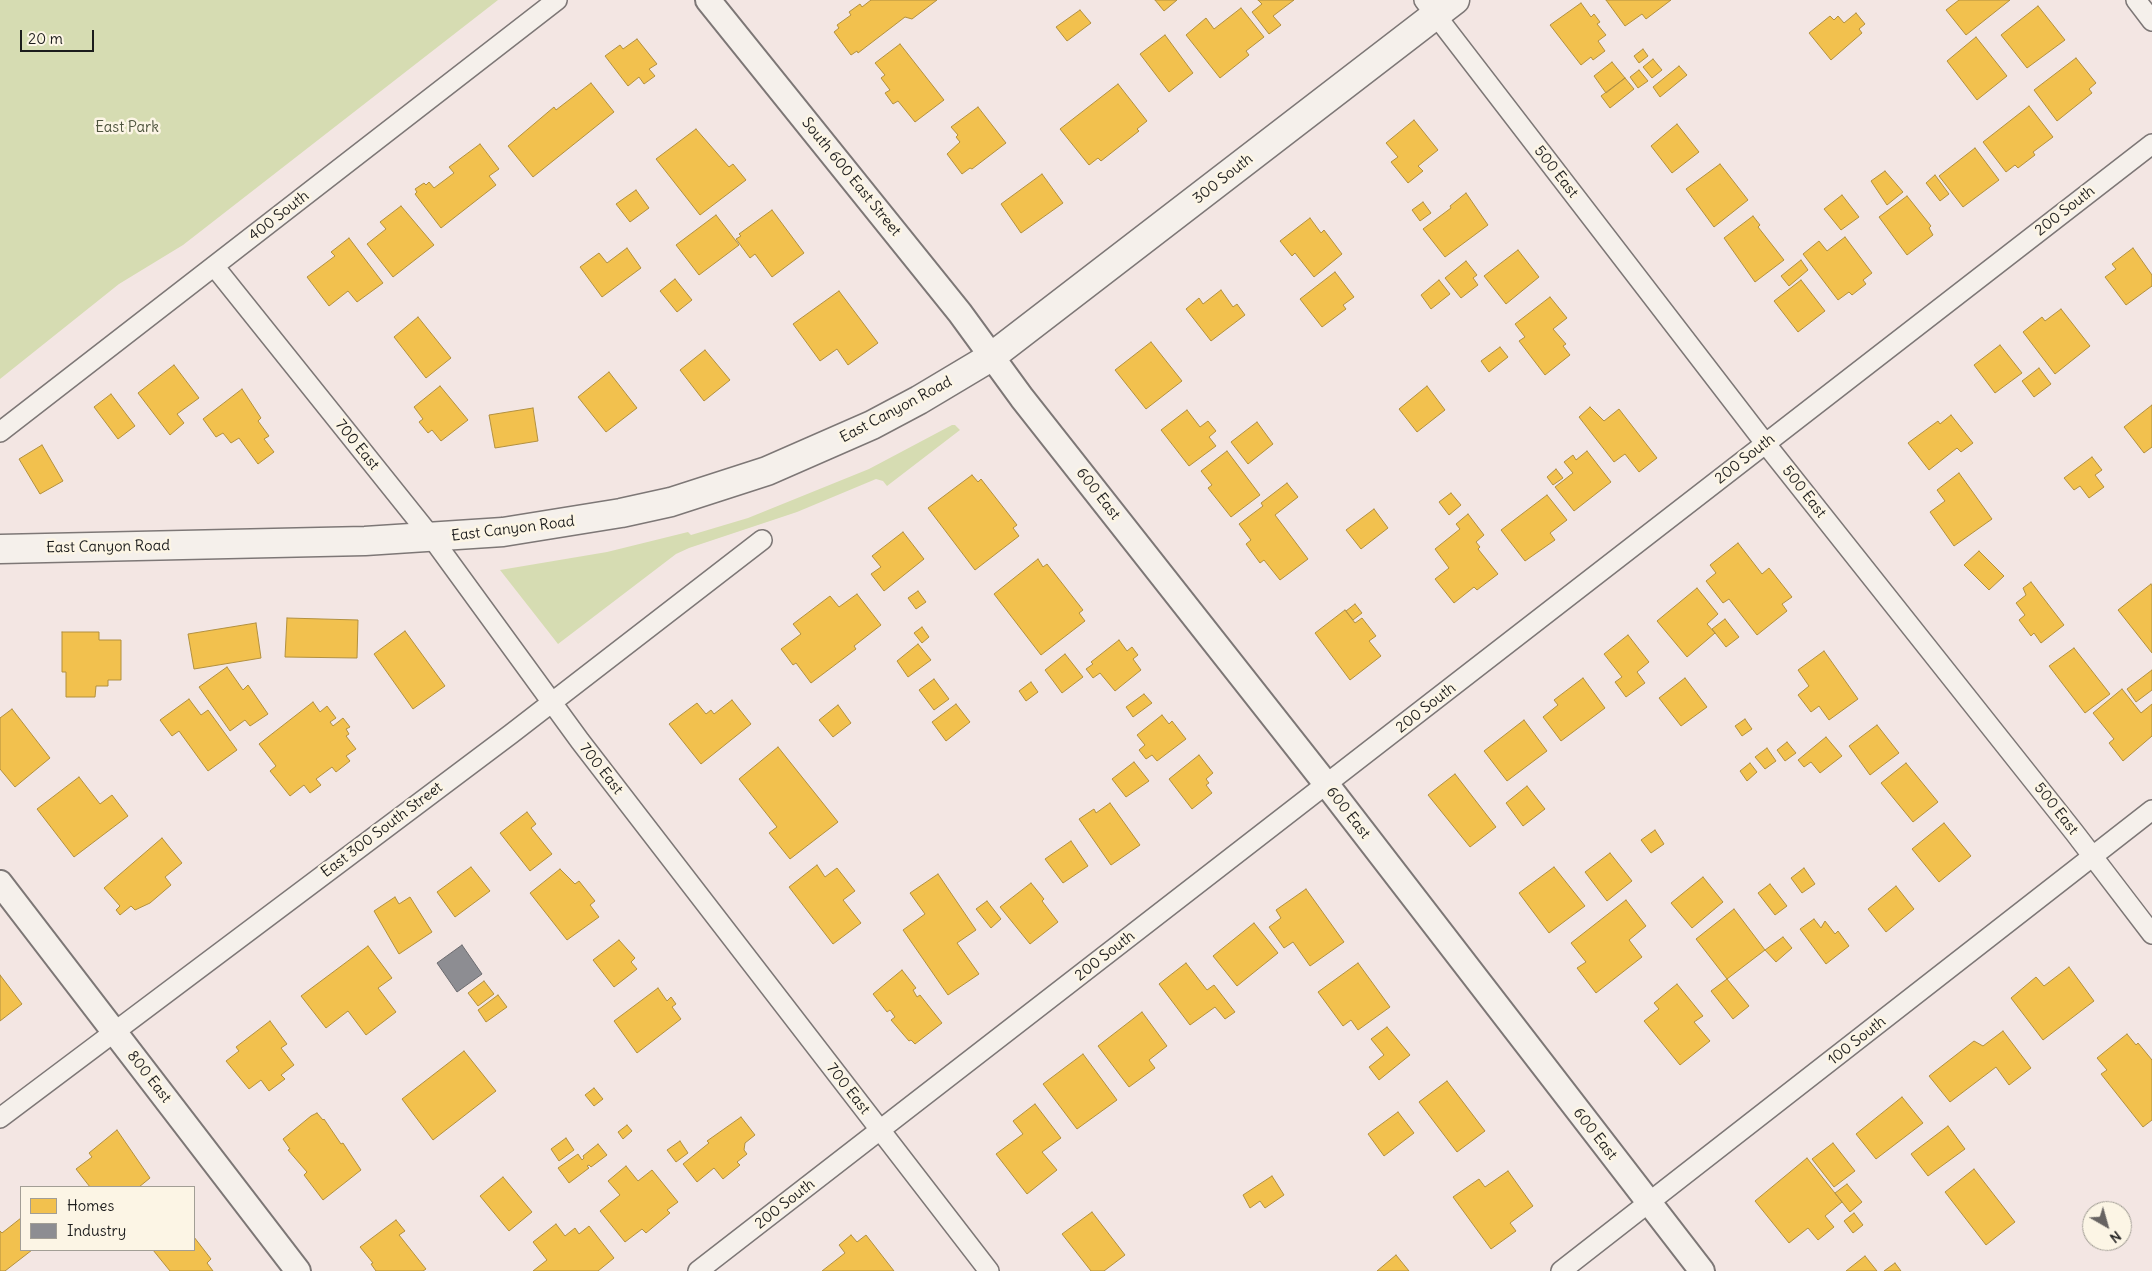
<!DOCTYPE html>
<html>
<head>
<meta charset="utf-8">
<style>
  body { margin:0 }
  #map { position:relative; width:2152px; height:1271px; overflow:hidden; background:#f3e6e3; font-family:Delius,sans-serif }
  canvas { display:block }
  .legend { position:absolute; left:20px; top:1186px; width:175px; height:65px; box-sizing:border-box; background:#fcf5e5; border:1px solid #a29e95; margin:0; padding:6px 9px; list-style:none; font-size:15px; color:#1c1c1c }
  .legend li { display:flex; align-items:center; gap:10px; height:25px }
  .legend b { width:25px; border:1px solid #a29e95 }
  .north { position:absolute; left:2082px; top:1201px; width:50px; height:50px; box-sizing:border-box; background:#fcf5e5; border:1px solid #a29e95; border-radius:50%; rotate:142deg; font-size:14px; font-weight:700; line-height:20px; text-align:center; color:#1c1c1c }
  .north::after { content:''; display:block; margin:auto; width:18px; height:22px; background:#676362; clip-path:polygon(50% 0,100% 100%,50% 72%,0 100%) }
  .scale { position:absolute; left:20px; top:30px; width:74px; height:22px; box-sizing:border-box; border:2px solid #1c1c1c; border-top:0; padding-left:6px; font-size:15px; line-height:18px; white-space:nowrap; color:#1c1c1c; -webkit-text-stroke:4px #fcf5e5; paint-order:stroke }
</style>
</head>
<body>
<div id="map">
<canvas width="2152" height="1271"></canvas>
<ul class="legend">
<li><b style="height:14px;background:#f2c14e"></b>Homes</li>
<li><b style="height:14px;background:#8d8d92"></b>Industry</li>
</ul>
<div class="north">N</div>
<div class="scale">20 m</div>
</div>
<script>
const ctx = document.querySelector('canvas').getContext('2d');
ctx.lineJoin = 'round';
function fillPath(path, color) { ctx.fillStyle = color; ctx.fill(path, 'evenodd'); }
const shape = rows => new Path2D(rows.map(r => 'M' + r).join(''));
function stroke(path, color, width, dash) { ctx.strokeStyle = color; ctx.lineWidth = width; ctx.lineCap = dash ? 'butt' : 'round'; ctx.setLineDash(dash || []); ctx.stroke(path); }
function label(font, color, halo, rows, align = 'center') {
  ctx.font = font + ' Delius,sans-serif'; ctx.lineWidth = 5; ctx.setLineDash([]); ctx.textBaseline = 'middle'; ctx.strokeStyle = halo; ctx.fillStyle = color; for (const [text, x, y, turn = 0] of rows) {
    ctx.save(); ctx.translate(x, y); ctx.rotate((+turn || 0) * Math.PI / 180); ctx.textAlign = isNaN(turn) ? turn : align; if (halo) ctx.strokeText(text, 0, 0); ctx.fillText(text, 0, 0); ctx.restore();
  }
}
fillPath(shape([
  [0,0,498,0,183,245,119,284,0,379],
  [952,425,955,425,960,430,887,486,883,481,876,479,797,512,689,548,676,554,558,644,500,570,607,552,688,532,691,535,748,518,869,469]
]), '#d6dcb2');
const homes = shape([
  [871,0,937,0,912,19,905,17,858,53,857,51,851,55,834,32,839,28,837,25,851,15,849,12,860,4,862,7,871,0],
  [1155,0,1177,0,1164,11,1155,0],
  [1258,0,1294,0,1273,16,1281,25,1269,34,1252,12,1262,4,1258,0],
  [1606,0,1671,0,1646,19,1642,14,1625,26,1606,0],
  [1959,0,2010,0,1966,35,1946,10,1959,0],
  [1581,3,1591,17,1594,14,1600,22,1597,24,1606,35,1598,41,1605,51,1593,60,1591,57,1581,65,1550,25,1581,3],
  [2038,6,2065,40,2027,68,2001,35,2038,6],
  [1241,8,1264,37,1246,51,1249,55,1220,78,1186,35,1206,18,1214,29,1241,8],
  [1080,10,1091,23,1067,41,1056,27,1080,10],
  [1856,13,1865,24,1859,29,1862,33,1831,60,1809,33,1830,16,1834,20,1838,16,1844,23,1856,13],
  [1165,35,1193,73,1169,92,1140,54,1165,35],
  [1976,37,2007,76,1977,100,1947,61,1976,37],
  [637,39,657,64,649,69,655,76,644,84,639,77,628,86,605,56,620,45,623,49,637,39],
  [900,44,944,100,915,122,898,101,893,104,885,93,890,90,881,78,885,75,875,63,900,44],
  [1643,49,1648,56,1639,63,1634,56,1643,49],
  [2076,58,2096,83,2089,89,2092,93,2057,121,2034,90,2076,58],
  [1653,59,1662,70,1652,78,1643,67,1653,59],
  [1612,62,1625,78,1606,93,1594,76,1612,62],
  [1679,66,1687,75,1660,97,1653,87,1679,66],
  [1639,70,1648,81,1638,88,1630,77,1639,70],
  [1625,78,1634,89,1610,108,1601,96,1625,78],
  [591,83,614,112,533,177,508,146,554,107,556,110,591,83],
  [1118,84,1147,121,1137,129,1139,131,1101,161,1098,158,1089,165,1060,129,1118,84],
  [2029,106,2053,137,2033,152,2035,155,2018,168,2015,165,2006,172,1983,142,2029,106],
  [978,107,1006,143,972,169,970,168,962,174,947,154,960,142,956,137,958,135,951,127,978,107],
  [1414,120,1438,150,1418,166,1423,171,1408,183,1391,162,1398,157,1386,143,1414,120],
  [1677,124,1699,152,1672,173,1651,146,1677,124],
  [696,129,729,167,733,164,746,180,700,215,656,159,696,129],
  [480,144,499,169,489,176,496,185,441,228,415,194,417,192,415,189,424,183,426,185,429,182,434,188,454,173,449,167,480,144],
  [1975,148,1999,180,1963,207,1939,176,1975,148],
  [1720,164,1748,200,1714,227,1686,189,1720,164],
  [1885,171,1903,192,1887,205,1871,181,1885,171],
  [1042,174,1063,203,1021,233,1001,204,1042,174],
  [1935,175,1949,194,1940,201,1926,183,1935,175],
  [636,190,649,208,630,222,616,204,636,190],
  [1466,193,1488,225,1445,257,1423,229,1451,208,1450,206,1466,193],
  [1842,195,1859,217,1841,230,1824,209,1842,195],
  [1907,196,1931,226,1929,228,1933,235,1907,255,1879,217,1907,196],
  [1423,202,1431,213,1420,221,1412,210,1423,202],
  [401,206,434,245,393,277,367,244,386,229,380,222,401,206],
  [772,210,804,253,772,277,755,254,750,258,736,239,741,236,739,234,772,210],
  [716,215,739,245,699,275,676,245,716,215],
  [1753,216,1760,225,1758,227,1784,260,1755,282,1724,238,1753,216],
  [1310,218,1321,233,1324,230,1342,254,1314,277,1295,253,1292,256,1280,241,1310,218],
  [1845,237,1872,273,1863,280,1866,284,1852,295,1849,292,1838,300,1803,254,1819,241,1827,251,1845,237],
  [349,238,383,283,357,302,348,291,329,306,307,277,335,256,331,252,349,238],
  [627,248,641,268,602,297,580,267,599,253,607,263,627,248],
  [2133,248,2152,275,2152,286,2126,305,2105,277,2116,269,2112,264,2133,248],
  [1518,250,1539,277,1506,304,1484,276,1518,250],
  [1801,260,1808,270,1789,286,1781,276,1801,260],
  [1466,261,1477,275,1473,278,1478,285,1461,298,1445,278,1466,261],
  [1335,272,1354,297,1343,305,1346,309,1322,327,1300,299,1335,272],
  [675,279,692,300,677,312,660,291,675,279],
  [1439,280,1450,294,1431,309,1421,295,1439,280],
  [1801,280,1825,311,1798,332,1774,301,1801,280],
  [1221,290,1233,307,1237,304,1245,315,1211,341,1186,309,1199,298,1203,304,1221,290],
  [839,291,878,343,848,365,837,349,820,361,793,324,839,291],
  [1550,297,1567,318,1553,329,1566,344,1563,346,1570,355,1545,375,1519,341,1525,337,1515,324,1550,297],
  [2061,309,2090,346,2055,374,2023,332,2042,317,2045,321,2061,309],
  [418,317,451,358,426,378,394,337,418,317],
  [1151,342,1182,381,1146,409,1115,370,1151,342],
  [2000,345,2022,373,1995,393,1974,365,2000,345],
  [1500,347,1508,357,1489,372,1481,361,1500,347],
  [705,350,730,380,704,401,680,370,705,350],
  [174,365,199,398,177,414,184,423,170,435,138,393,174,365],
  [2039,368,2051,384,2034,397,2022,381,2039,368],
  [609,372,637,408,606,432,578,397,609,372],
  [440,386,468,420,441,441,432,430,428,433,419,422,423,419,414,407,440,386],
  [1427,386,1445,410,1417,432,1399,409,1427,386],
  [242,389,261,418,258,421,269,436,264,439,274,452,258,464,239,438,231,443,223,433,216,437,203,419,242,389],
  [111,394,135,426,118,439,94,407,111,394],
  [2152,405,2152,447,2144,453,2124,427,2152,405],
  [1590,407,1604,421,1619,409,1657,458,1639,472,1625,454,1614,462,1579,417,1590,407],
  [533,408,538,441,495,448,489,415,533,408],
  [1187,410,1200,427,1208,421,1216,431,1209,437,1216,446,1189,466,1161,430,1187,410],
  [1951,415,1973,443,1961,452,1957,448,1929,470,1908,443,1938,421,1940,424,1951,415],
  [1257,422,1273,444,1248,464,1231,442,1257,422],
  [42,445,63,481,40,494,19,459,42,445],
  [1227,451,1260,495,1231,517,1208,488,1212,485,1201,471,1227,451],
  [1587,451,1611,482,1574,511,1555,487,1573,473,1564,462,1573,455,1576,460,1587,451],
  [2092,457,2102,470,2095,475,2104,487,2089,498,2080,486,2074,490,2064,478,2092,457],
  [1556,469,1563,478,1553,485,1547,477,1556,469],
  [1959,473,1992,519,1954,546,1930,512,1945,501,1937,490,1959,473],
  [972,475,978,482,981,479,1017,525,1013,528,1019,536,975,570,928,508,972,475],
  [1287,483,1298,497,1275,515,1308,559,1280,580,1264,560,1260,563,1246,544,1251,540,1239,524,1263,506,1261,503,1287,483],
  [1451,493,1461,505,1449,515,1439,502,1451,493],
  [1547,495,1567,520,1550,533,1555,540,1525,561,1501,530,1547,495],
  [1374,509,1388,528,1361,549,1346,530,1374,509],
  [1468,514,1484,535,1476,542,1480,547,1478,549,1498,574,1477,590,1474,587,1454,603,1435,579,1449,568,1435,549,1460,529,1456,524,1468,514],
  [903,532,924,559,884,591,871,574,881,567,872,556,903,532],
  [1738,543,1762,574,1769,568,1792,597,1782,604,1787,611,1757,635,1729,599,1723,603,1706,581,1716,573,1710,565,1738,543],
  [1979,551,2004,576,1989,590,1964,565,1979,551],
  [1038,559,1043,567,1047,564,1083,610,1079,613,1085,621,1041,655,994,594,1038,559],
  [2031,582,2064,625,2041,643,2034,633,2031,636,2019,620,2025,615,2016,603,2026,595,2023,588,2031,582],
  [2151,584,2152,586,2152,653,2118,610,2151,584],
  [1697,588,1718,614,1707,624,1715,633,1687,657,1657,621,1697,588],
  [918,591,926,602,916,609,908,598,918,591],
  [857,594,881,625,854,646,856,649,811,683,796,663,793,665,781,649,801,634,793,624,830,596,839,607,857,594],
  [1355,604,1362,613,1353,620,1346,611,1355,604],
  [1345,610,1355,623,1362,618,1376,636,1369,641,1381,656,1350,680,1315,633,1345,610],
  [287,618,358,620,357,658,285,657,287,618],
  [1725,619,1739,637,1726,647,1712,629,1725,619],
  [256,623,261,658,194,669,188,634,256,623],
  [922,627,929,637,922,643,914,633,922,627],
  [405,631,445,686,413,709,374,654,405,631],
  [62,632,99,632,99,640,121,640,121,680,108,680,108,686,96,686,95,697,66,697,66,672,62,672,62,632],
  [1628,635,1649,662,1637,672,1645,683,1626,697,1615,682,1622,677,1604,654,1628,635],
  [1119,640,1127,651,1132,647,1138,655,1133,659,1141,670,1115,691,1100,673,1093,678,1086,669,1093,664,1091,662,1119,640],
  [918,644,931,660,908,677,897,661,918,644],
  [2074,648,2110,694,2085,713,2049,666,2074,648],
  [1824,651,1858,699,1829,720,1819,706,1811,712,1798,695,1809,686,1798,670,1824,651],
  [1065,654,1083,677,1062,693,1045,670,1065,654],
  [227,667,243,690,248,685,268,714,250,726,245,720,230,731,199,687,227,667],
  [2152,670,2152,690,2136,702,2127,689,2152,670],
  [1583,678,1605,708,1561,741,1543,717,1558,705,1554,700,1583,678],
  [1685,678,1707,707,1681,726,1659,698,1685,678],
  [934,679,949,699,934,710,919,690,934,679],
  [1031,682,1038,692,1026,701,1019,691,1031,682],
  [2122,689,2141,713,2152,704,2152,736,2123,761,2109,743,2114,739,2093,713,2122,689],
  [1144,694,1152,703,1133,717,1126,707,1144,694],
  [189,699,201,715,208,710,237,750,208,771,179,731,172,736,160,720,189,699],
  [732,700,751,724,701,764,669,724,697,703,706,714,711,710,714,714,732,700],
  [313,702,320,712,327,706,336,718,330,722,333,726,343,718,350,727,346,729,349,734,346,736,356,749,346,756,350,761,336,772,332,767,316,779,321,785,310,793,304,785,290,796,270,771,276,766,259,744,313,702],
  [956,704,970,722,946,741,932,722,956,704],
  [838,705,851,723,833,737,819,720,838,705],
  [12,709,50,758,15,787,0,769,0,718,12,709],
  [1162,715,1169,724,1172,721,1186,739,1157,761,1152,755,1146,759,1139,750,1145,745,1137,735,1162,715],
  [1745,719,1752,729,1742,736,1735,726,1745,719],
  [1524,720,1547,751,1507,781,1484,751,1524,720],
  [1877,725,1899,753,1870,775,1849,746,1877,725],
  [1826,737,1842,756,1820,773,1811,762,1804,767,1798,760,1826,737],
  [1787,742,1796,753,1785,761,1777,750,1787,742],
  [778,747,838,822,790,859,769,833,777,827,739,779,778,747],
  [1767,748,1776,761,1765,769,1755,757,1767,748],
  [1199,755,1213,773,1206,779,1209,783,1206,785,1212,793,1192,809,1169,779,1199,755],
  [1134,762,1149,781,1126,797,1112,779,1134,762],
  [1750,763,1757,772,1747,781,1740,771,1750,763],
  [1906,763,1938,802,1913,822,1881,783,1906,763],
  [1455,774,1496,827,1470,847,1428,795,1455,774],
  [79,777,100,804,112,795,128,816,74,857,37,809,79,777],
  [1527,786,1545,809,1523,826,1506,803,1527,786],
  [1110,803,1140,845,1111,865,1079,819,1094,809,1096,813,1110,803],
  [527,812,536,824,531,828,552,854,530,871,500,833,527,812],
  [1944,823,1971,856,1939,882,1912,849,1944,823],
  [1655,830,1664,844,1651,853,1641,840,1655,830],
  [162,838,182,863,165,877,171,885,150,903,135,910,131,906,120,915,116,910,120,906,104,888,162,838],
  [1071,841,1088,866,1063,883,1045,859,1071,841],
  [1610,853,1632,881,1607,901,1585,872,1610,853],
  [817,865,825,877,837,868,855,891,843,900,861,923,833,944,789,887,817,865],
  [471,867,490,891,455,917,437,892,471,867],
  [1554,867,1585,906,1549,933,1519,893,1554,867],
  [1804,868,1815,884,1802,893,1791,878,1804,868],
  [560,869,575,884,579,881,595,901,590,905,599,917,567,940,530,893,560,869],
  [938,874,976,930,957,943,979,974,948,995,903,930,925,914,910,893,938,874],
  [1703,877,1723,902,1692,928,1671,903,1703,877],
  [1031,883,1044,899,1042,901,1058,922,1030,944,1000,907,1031,883],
  [1770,884,1787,906,1775,915,1758,893,1770,884],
  [1896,886,1914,909,1886,932,1868,909,1896,886],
  [1306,889,1344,942,1310,966,1293,942,1284,948,1269,927,1281,918,1276,910,1306,889],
  [395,897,399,904,410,897,432,932,399,954,374,911,395,897],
  [1626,900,1646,926,1629,940,1642,957,1596,993,1577,968,1586,962,1571,943,1626,900],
  [987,901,1001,919,991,928,976,909,987,901],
  [1734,909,1765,950,1727,979,1696,939,1734,909],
  [1814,919,1821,928,1825,921,1835,934,1838,931,1849,946,1826,964,1800,929,1814,919],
  [1254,923,1278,953,1237,986,1213,956,1254,923],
  [1783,937,1792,948,1776,962,1765,950,1783,937],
  [619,940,635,958,631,962,637,969,614,987,593,960,619,940],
  [368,946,392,978,378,988,396,1012,366,1035,348,1011,326,1028,301,996,368,946],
  [1186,963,1207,990,1214,985,1235,1012,1225,1019,1215,1007,1190,1025,1159,984,1186,963],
  [1358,963,1390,1007,1358,1030,1351,1020,1343,1026,1318,992,1358,963],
  [2069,967,2094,1001,2043,1040,2011,998,2036,977,2044,986,2069,967],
  [902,970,916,988,913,990,917,997,920,995,942,1023,915,1044,911,1040,909,1041,891,1020,895,1017,890,1010,887,1012,873,994,902,970],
  [0,975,22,1004,0,1021,0,975],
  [1727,979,1749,1006,1733,1019,1711,991,1727,979],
  [484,981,494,994,478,1006,468,993,484,981],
  [1677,984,1703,1016,1694,1022,1710,1041,1680,1065,1644,1021,1659,1009,1654,1003,1677,984],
  [658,988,667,1001,671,997,676,1004,672,1007,681,1019,637,1053,614,1021,658,988],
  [498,995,507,1007,486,1022,478,1010,498,995],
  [1142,1012,1167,1046,1149,1060,1155,1068,1129,1087,1098,1046,1142,1012],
  [270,1021,287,1044,281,1048,294,1065,281,1075,285,1079,269,1091,261,1080,249,1089,226,1061,239,1051,236,1047,270,1021],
  [1387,1027,1410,1055,1379,1080,1369,1067,1384,1055,1371,1039,1387,1027],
  [2003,1031,2031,1068,2009,1085,1996,1067,1950,1102,1929,1076,1974,1041,1983,1046,2003,1031],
  [2127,1034,2136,1045,2138,1043,2152,1060,2152,1120,2143,1127,2101,1074,2107,1070,2097,1058,2127,1034],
  [464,1051,496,1091,433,1140,402,1099,464,1051],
  [1083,1054,1117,1100,1077,1129,1043,1084,1083,1054],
  [1447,1081,1485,1131,1457,1152,1419,1102,1447,1081],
  [594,1088,603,1099,594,1106,585,1095,594,1088],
  [1902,1097,1923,1123,1876,1159,1856,1134,1902,1097],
  [1035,1104,1061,1138,1042,1152,1057,1170,1027,1194,996,1154,1023,1134,1013,1121,1035,1104],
  [1398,1112,1414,1133,1384,1156,1368,1134,1398,1112],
  [317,1113,323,1120,324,1119,341,1144,343,1143,361,1170,323,1200,304,1175,307,1172,288,1150,290,1149,283,1139,311,1116,317,1113],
  [741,1117,755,1135,745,1143,744,1150,747,1154,737,1162,740,1165,723,1179,714,1168,697,1182,683,1164,709,1143,707,1141,741,1117],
  [627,1125,632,1131,623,1139,618,1132,627,1125],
  [1948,1126,1965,1149,1928,1176,1911,1154,1948,1126],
  [117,1130,150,1178,139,1187,90,1187,76,1169,92,1157,89,1153,117,1130],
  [566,1138,574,1150,559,1161,551,1149,566,1138],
  [680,1141,688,1153,676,1162,667,1150,680,1141],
  [1833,1143,1855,1171,1834,1187,1812,1159,1833,1143],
  [598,1144,607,1155,591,1167,589,1165,587,1166,589,1168,569,1183,558,1168,578,1154,582,1160,584,1158,583,1156,598,1144],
  [1807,1158,1842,1202,1825,1216,1834,1227,1818,1240,1808,1228,1789,1243,1755,1201,1807,1158],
  [626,1166,638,1181,652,1170,678,1202,667,1210,670,1213,646,1233,642,1229,625,1242,600,1211,620,1195,608,1181,626,1166],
  [1974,1169,2015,1222,1986,1245,1945,1192,1974,1169],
  [1508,1171,1533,1206,1510,1223,1516,1231,1491,1249,1453,1197,1479,1179,1485,1187,1508,1171],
  [1272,1176,1284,1195,1265,1208,1260,1201,1250,1208,1243,1195,1272,1176],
  [503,1177,532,1212,509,1231,480,1196,503,1177],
  [1847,1184,1862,1202,1850,1212,1835,1193,1847,1184],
  [1092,1212,1125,1255,1104,1271,1091,1271,1062,1234,1092,1212],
  [1854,1213,1863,1225,1853,1233,1844,1221,1854,1213],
  [21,1218,21,1250,32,1250,5,1271,0,1271,0,1231,2,1233,21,1218],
  [396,1220,405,1231,399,1235,426,1269,423,1271,376,1271,371,1264,373,1263,360,1247,396,1220],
  [556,1224,565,1236,575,1228,579,1234,589,1226,614,1258,598,1271,533,1271,547,1260,533,1242,556,1224],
  [851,1235,857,1242,866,1235,894,1271,822,1271,845,1253,839,1245,851,1235],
  [194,1237,211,1259,207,1263,213,1271,170,1271,153,1250,194,1250,194,1237],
  [1396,1255,1409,1271,1377,1271,1396,1255],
  [1865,1256,1877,1271,1846,1271,1865,1256],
  [1895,1263,1901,1271,1884,1271,1895,1263]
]);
fillPath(homes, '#f2c14e');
stroke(homes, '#b2903f', 1);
const industry = shape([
  [462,945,482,974,457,992,437,963,462,945]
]);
fillPath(industry, '#8d8d92');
stroke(industry, '#6b6b6f', 1);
const minor = shape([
  [1424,0,1765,443,2074,832,2152,934],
  [2136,0,2152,21],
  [214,266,432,538,580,741,989,1271],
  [0,432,557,0],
  [0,1118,511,734,762,540],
  [698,1271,2152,144],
  [1561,1271,2152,810]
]);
const tertiary = shape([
  [708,0,960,313,1022,398,1327,785,1702,1271],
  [0,883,298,1271]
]);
const secondary = shape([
  [0,549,365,541,503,532,621,513,671,502,767,471,872,425,919,400,991,357,1455,0]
]);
stroke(minor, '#7d7776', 22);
stroke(tertiary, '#7d7776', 28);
stroke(secondary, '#7d7776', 31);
stroke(minor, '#f5f0eb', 19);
stroke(tertiary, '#f5f0eb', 24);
stroke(secondary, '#f5f0eb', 28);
label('15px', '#4d533d', '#fcf5e5', [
  ["East Park",127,128]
]);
label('15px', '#1c1c1c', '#fcf5e5', [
  ["500 East",1556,172,52],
  ["South 600 East Street",851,177,51],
  ["300 South",1223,179,-38],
  ["200 South",2065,211,-38],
  ["400 South",279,216,-38],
  ["East Canyon Road",896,410,-28],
  ["700 East",357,445,51],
  ["200 South",1745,459,-38],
  ["500 East",1804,492,52],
  ["600 East",1098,494,52],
  ["East Canyon Road",513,529,-7],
  ["East Canyon Road",108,547,-1],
  ["200 South",1426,708,-38],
  ["700 East",601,769,52],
  ["500 East",2056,809,52],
  ["600 East",1348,813,52],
  ["East 300 South Street",382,830,-37],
  ["200 South",1105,956,-38],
  ["100 South",1857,1041,-38],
  ["800 East",149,1077,52],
  ["700 East",848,1089,52],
  ["600 East",1595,1134,52],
  ["200 South",785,1204,-38]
]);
</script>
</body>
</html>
